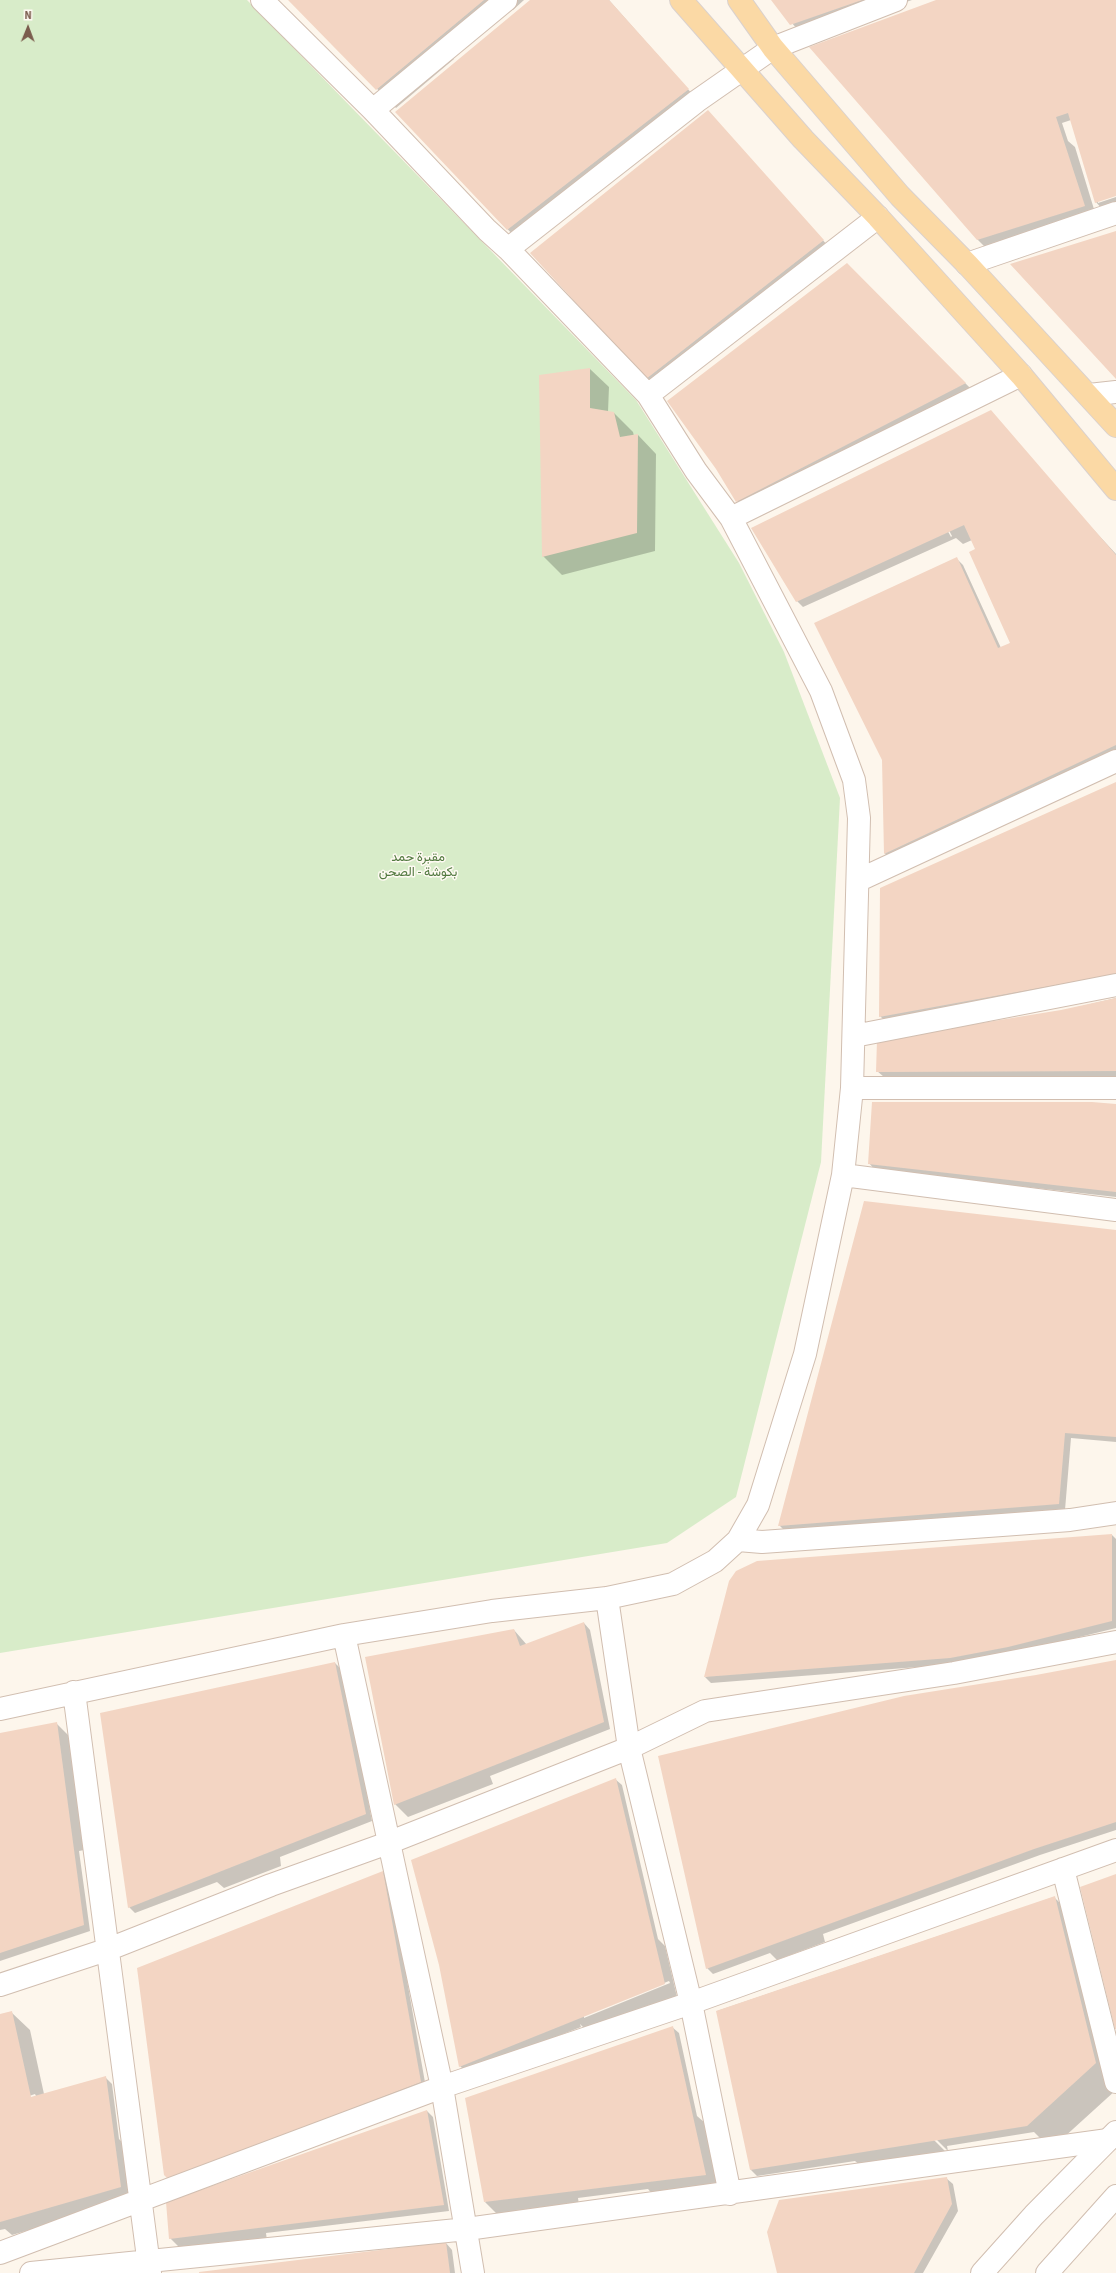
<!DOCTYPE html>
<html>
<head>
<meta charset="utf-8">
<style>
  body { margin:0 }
  #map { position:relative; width:1116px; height:2273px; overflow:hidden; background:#fdf6ec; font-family:"Source Sans 3",sans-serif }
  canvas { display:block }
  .north { position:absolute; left:8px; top:8px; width:40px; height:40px; -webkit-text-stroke:3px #fffaf3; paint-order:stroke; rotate:1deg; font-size:11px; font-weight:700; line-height:16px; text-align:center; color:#7a5c4d }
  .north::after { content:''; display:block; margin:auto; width:14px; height:18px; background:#7a5c4d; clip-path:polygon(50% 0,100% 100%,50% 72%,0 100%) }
</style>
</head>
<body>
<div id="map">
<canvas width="1116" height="2273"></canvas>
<div class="north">N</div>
</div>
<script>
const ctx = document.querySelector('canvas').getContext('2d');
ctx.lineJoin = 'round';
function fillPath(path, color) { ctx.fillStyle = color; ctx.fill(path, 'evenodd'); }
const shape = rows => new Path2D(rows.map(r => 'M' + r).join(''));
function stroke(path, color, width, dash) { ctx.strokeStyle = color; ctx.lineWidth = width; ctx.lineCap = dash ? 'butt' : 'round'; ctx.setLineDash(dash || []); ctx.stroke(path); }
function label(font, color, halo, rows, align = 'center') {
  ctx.font = font + ' "Source Sans 3",Vazirmatn,sans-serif'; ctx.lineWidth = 3; ctx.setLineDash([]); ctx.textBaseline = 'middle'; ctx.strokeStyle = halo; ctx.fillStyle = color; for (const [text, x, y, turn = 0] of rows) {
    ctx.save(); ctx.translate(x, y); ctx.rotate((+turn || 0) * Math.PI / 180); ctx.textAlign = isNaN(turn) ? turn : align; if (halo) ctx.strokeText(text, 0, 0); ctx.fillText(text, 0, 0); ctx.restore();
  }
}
fillPath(shape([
  [0,0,247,0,636,400,739,563,784,652,840,798,821,1162,736,1497,667,1543,0,1653]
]), '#d8ecc9');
fillPath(shape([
  [289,0,497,0,443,46,454,59,396,108],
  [503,0,524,0,513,10],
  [532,0,609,0,694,96,514,236,397,112],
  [772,0,912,0,804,37],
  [940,0,1116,0,1116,195,1098,201,1098,203,1116,197,1116,204,1102,209,1096,202,1071,120,1062,123,1068,141,1075,147,1097,219,990,252,977,239],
  [708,111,829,247,653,385,647,379],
  [847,264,978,396,743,508,737,501],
  [590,369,609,387,608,412,614,413,633,432,634,436,638,435,656,454,655,551,562,575,543,556,540,376],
  [907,452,1093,529,1116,554,1116,773,1076,792,1063,779,990,814,997,829,903,872,885,854,957,559,963,565,1001,648,1011,643,976,550,972,540,963,544,956,538,803,607,797,601],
  [909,459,911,459,952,536,951,537],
  [1116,783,1116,996,899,1035,880,1016],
  [1116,998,1116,1077,884,1077,877,1071,1061,1011],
  [1116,1105,1116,1197,875,1170,869,1163],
  [1116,1231,1116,1442,1071,1438,1065,1510,798,1544,779,1525],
  [1112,1535,1116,1539,1116,1628,1015,1653,957,1664,711,1683,705,1677],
  [584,1623,590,1630,610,1729,490,1776,493,1784,408,1817,395,1804,514,1630,527,1645],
  [1116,1661,1116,1830,1040,1855,823,1934,825,1942,777,1960,770,1953,713,1974,707,1968,1036,1676],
  [335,1663,348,1676,359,1753,372,1821,280,1857,281,1866,224,1888,217,1882,135,1913,129,1907],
  [56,1723,75,1742,90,1849,79,1851,90,1931,0,1961,0,1734],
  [615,1779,622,1785,658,1939,665,1946,677,1997,589,2033,580,2024,581,2027,466,2072,460,2066,440,1966],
  [669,1981,670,1983,584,2018,584,2016],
  [383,1872,389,1878,426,2088,175,2185],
  [1054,1897,1067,1910,1116,2090,1051,2149,1034,2132,947,2146,948,2151,937,2140,934,2140,947,2153,862,2167,855,2161,757,2176,751,2170,717,2011],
  [11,2012,30,2030,44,2094,106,2078,112,2084,119,2139,126,2146,133,2200,12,2235,5,2229,0,2230,0,2108,36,2096,35,2094,0,2106,0,2015],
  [672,2027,679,2033,697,2116,704,2122,718,2188,654,2196,648,2189,578,2198,579,2205,498,2215,485,2202],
  [427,2111,433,2117,449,2211,266,2233,267,2241,183,2251,170,2238],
  [946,2178,953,2184,958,2211,923,2273,778,2273],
  [446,2243,452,2250,455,2273,199,2273]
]), '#0003');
fillPath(shape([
  [288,0,484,0,376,90],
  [530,0,609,0,689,89,507,230,395,112],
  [771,0,862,0,790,25],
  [936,0,1116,0,1116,196,1095,203,1068,113,1056,117,1085,206,977,240,809,47],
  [708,110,824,240,646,379,530,253],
  [1116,231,1116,379,1010,264],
  [847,263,966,383,736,502,716,469,667,401],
  [590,368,590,408,614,412,620,437,638,434,637,533,542,557,539,375],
  [991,410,1116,555,1116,745,884,854,882,760,814,623,957,557,998,648,1010,643,969,552,975,549,964,525,796,602,751,528],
  [1116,782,1116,974,879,1017,880,888],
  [1116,998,1116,1071,876,1072,877,1040,1061,1010],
  [872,1102,1092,1102,1116,1104,1116,1192,868,1164],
  [864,1201,1116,1230,1116,1437,1065,1433,1059,1504,778,1526],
  [1112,1534,1112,1621,1008,1647,950,1658,704,1677,729,1581,736,1571,757,1561],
  [584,1622,604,1722,394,1805,365,1657,514,1629,520,1646],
  [1116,1660,1116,1822,1034,1849,706,1969,658,1756,904,1696,1036,1675],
  [335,1662,366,1814,128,1908,100,1713],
  [57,1722,84,1925,0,1953,0,1733],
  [616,1778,665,1984,459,2067,439,1965,411,1860],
  [383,1871,421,2082,168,2179,164,2175,137,1968],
  [1116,1874,1116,2029,1115,2029,1080,1887],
  [1055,1896,1096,2063,1027,2126,750,2170,716,2011],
  [12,2011,31,2097,106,2076,121,2187,0,2222,0,2014],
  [673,2026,706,2175,484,2202,465,2098],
  [427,2110,444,2205,169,2239,166,2202],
  [947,2177,952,2204,914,2273,777,2273,767,2232,779,2200],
  [446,2242,450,2273,199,2273,199,2272]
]), '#f3d5c3');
const minor = shape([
  [373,110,506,0],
  [508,249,697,101,773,48,896,0],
  [967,264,1116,213],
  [648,395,878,217],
  [1089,395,1116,392],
  [731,518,1021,375],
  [859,880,1116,761],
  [854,1036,1116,985],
  [852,1088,1116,1088],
  [843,1175,1116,1210],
  [738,1540,762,1542,1002,1525,1070,1520,1116,1513],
  [607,1598,629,1748,691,2003,730,2194],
  [344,1635,442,2087,473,2273],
  [74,1692,150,2273],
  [0,1709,344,1635,492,1611,607,1598,673,1584,715,1561,738,1540,758,1505,805,1354,843,1175,852,1088,859,818,854,780,821,691,731,518,696,471,648,395,508,249,487,230,373,110,262,0],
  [1063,1869,1116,2082],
  [0,1985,109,1949,271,1885,388,1843,629,1748,705,1711,954,1673,1116,1642],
  [0,2253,442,2087,691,2003,1116,1850],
  [31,2273,467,2229,1108,2140]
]);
const tertiary = shape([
  [982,2273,1034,2215,1116,2132],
  [1047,2273,1116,2196]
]);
const primary = shape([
  [681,0,803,139,878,217,1021,375,1116,489],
  [739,0,773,48,900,196,967,264,1116,426]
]);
stroke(minor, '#d1beb0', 24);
stroke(tertiary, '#d1beb0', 24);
stroke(primary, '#dad1cd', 24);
stroke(minor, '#fff', 22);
stroke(tertiary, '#fff', 22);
stroke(primary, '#fbd9a5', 22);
label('13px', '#537a41', '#fffaf3', [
  ["مقبرة حمد",418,858],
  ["بكوشة - الصحن",418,873]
]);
</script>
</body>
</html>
